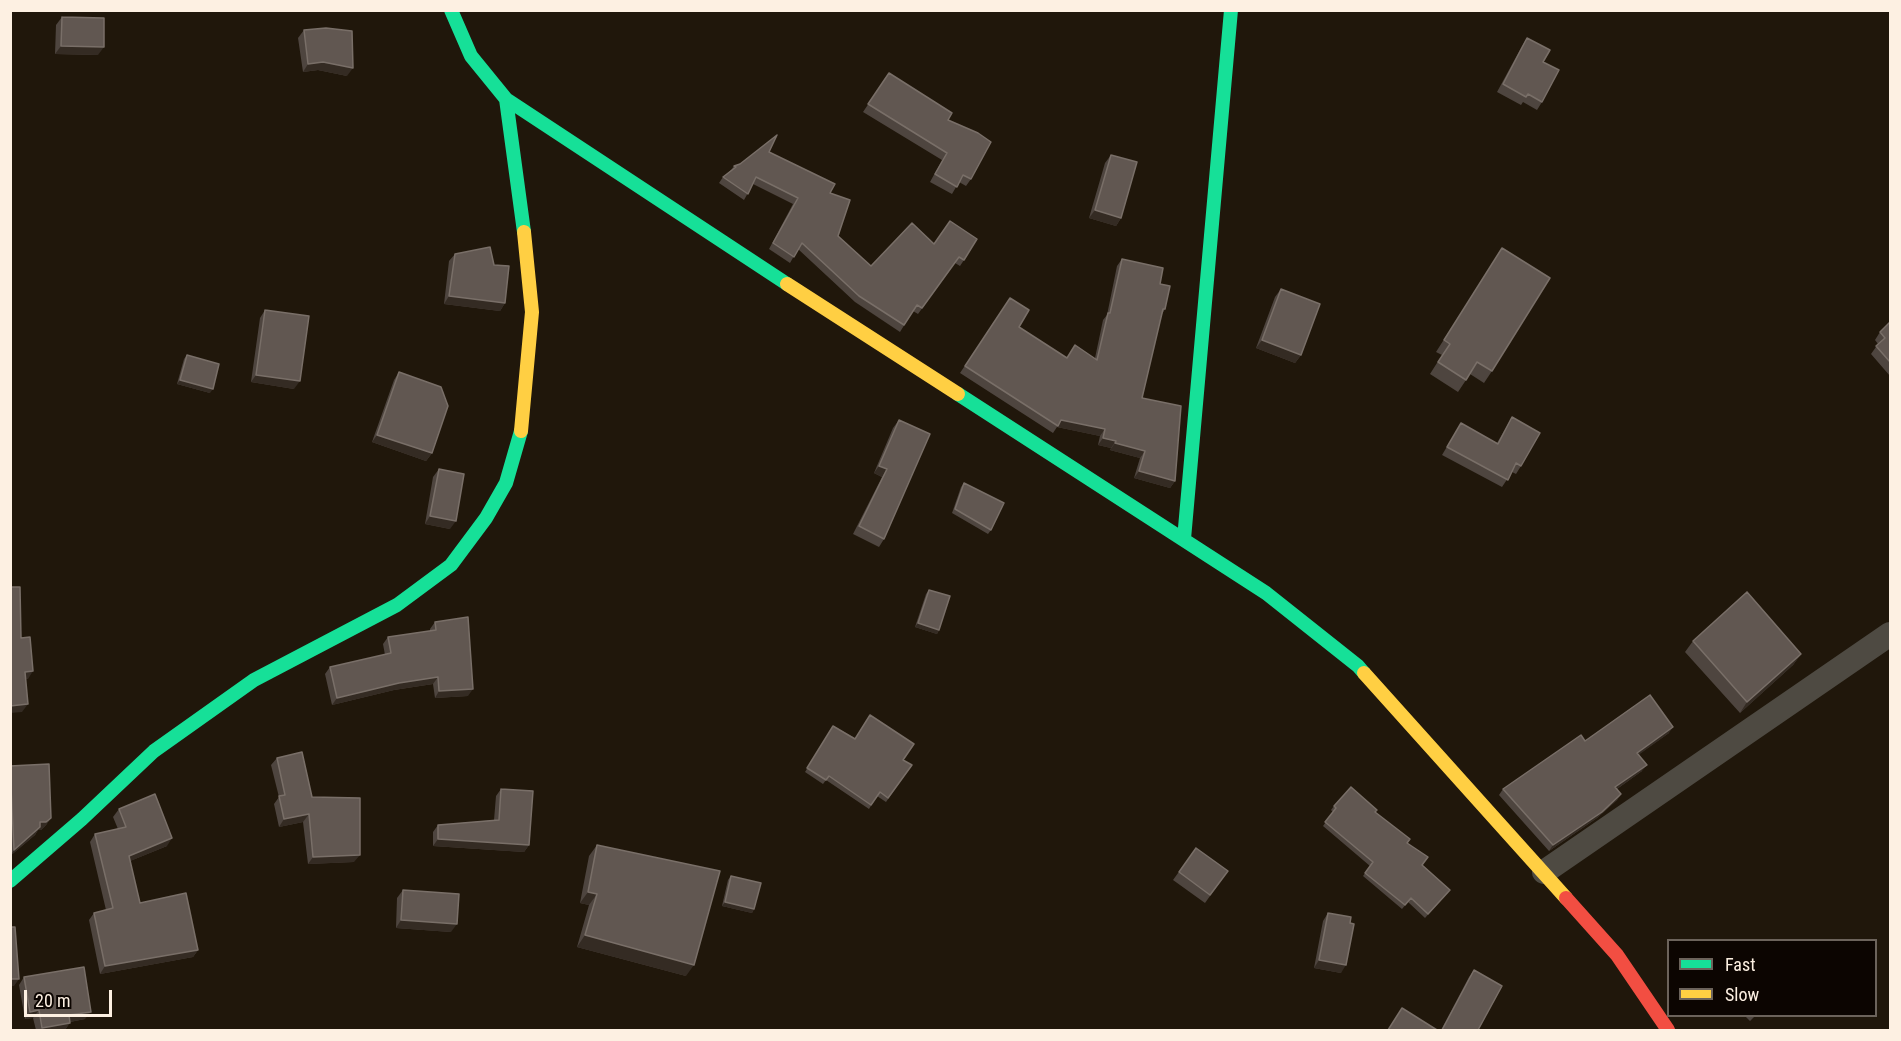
<!DOCTYPE html>
<html>
<head>
<meta charset="utf-8">
<style>
  body { margin:0 }
  #map { position:relative; width:1901px; height:1041px; overflow:hidden; background:#20170b; font-family:"Roboto Condensed",sans-serif }
  canvas { display:block }
  .frame { position:absolute; inset:0; border:12px solid #fdf0e2; pointer-events:none }
  .legend { position:absolute; left:1667px; top:939px; width:210px; height:78px; box-sizing:border-box; background:#0c0501; border:2px solid #6c635b; margin:0; padding:8px 10px; list-style:none; font-size:18px; color:#fdf0e2 }
  .legend li { display:flex; align-items:center; gap:12px; height:30px }
  .legend b { width:30px; border:2px solid #6c635b }
  .scale { position:absolute; left:24px; top:990px; width:88px; height:27px; box-sizing:border-box; border:3px solid #fdf0e2; border-top:0; padding-left:8px; font-size:18px; line-height:21px; white-space:nowrap; color:#fdf0e2; -webkit-text-stroke:4px #0c0501; paint-order:stroke }
</style>
</head>
<body>
<div id="map">
<canvas width="1901" height="1041"></canvas>
<div class="frame"></div>
<ul class="legend">
<li><b style="height:8px;background:#16e098"></b>Fast</li>
<li><b style="height:8px;background:#ffcf43"></b>Slow</li>
</ul>
<div class="scale">20 m</div>
</div>
<script>
const ctx = document.querySelector('canvas').getContext('2d');
ctx.lineJoin = 'round';
const shape = rows => new Path2D(rows.map(r => 'M' + r).join(''));
function stroke(path, color, width, dash) { ctx.strokeStyle = color; ctx.lineWidth = width; ctx.lineCap = dash ? 'butt' : 'round'; ctx.setLineDash(dash || []); ctx.stroke(path); }
function fillPath(path, color) { ctx.fillStyle = color; ctx.fill(path, 'evenodd'); }
stroke(shape([
  [1544,872,1890,634]
]), '#4e4a42', 24);
stroke(shape([
  [451,10,471,56,506,99,787,284],
  [506,99,524,232],
  [958,394,1266,593,1358,666,1364,673],
  [1184,539,1231,10],
  [10,881,82,819,154,751,254,680,397,605,451,565,486,518,506,483,521,431]
]), '#16e098', 14);
stroke(shape([
  [787,284,958,394],
  [521,431,532,312,524,232],
  [1364,673,1566,898]
]), '#ffcf43', 14);
stroke(shape([
  [1566,898,1617,955,1668,1030]
]), '#f24e42', 14);
fillPath(shape([
  [62,17,98,55,55,54,56,25],
  [304,30,347,76,318,70,303,72,298,38],
  [1527,38,1543,62,1542,102,1537,110,1523,102,1521,105,1497,92,1522,46],
  [889,73,948,120,971,179,966,186,959,182,952,194,930,182,942,160,863,112],
  [769,152,830,193,838,236,871,266,934,244,950,221,964,260,960,266,955,263,918,314,913,311,900,332,855,302,798,249,790,263,769,249,793,204,753,184,744,200,719,183,723,177,731,170,734,166],
  [1111,155,1121,218,1116,226,1089,218,1105,163],
  [1502,248,1492,371,1484,383,1470,374,1458,392,1430,374,1442,355,1436,352],
  [455,254,494,265,505,303,500,311,444,304,449,261],
  [1122,259,1160,284,1165,309,1161,316,1142,398,1175,481,1170,488,1134,478,1140,458,1110,450,1111,448,1098,445,1100,436,1057,427,1053,433,960,373,1010,298,1019,327,1066,358,1095,358,1103,320,1107,315,1117,266],
  [1281,289,1301,355,1295,363,1256,348,1275,297],
  [265,310,294,389,251,382,260,318],
  [1890,322,1890,376,1871,354,1878,344,1875,340,1880,332],
  [187,355,210,393,177,384,184,359],
  [399,372,432,453,426,461,372,442,394,380],
  [1512,417,1521,466,1516,474,1512,472,1502,487,1442,455,1461,423,1497,443],
  [899,420,884,539,879,547,853,534,882,477,874,473,893,428],
  [439,469,450,529,425,524,433,477],
  [964,483,991,530,988,534,952,513,961,487],
  [929,590,939,630,937,634,915,627,926,594],
  [435,622,468,696,435,698,433,684,394,690,332,705,325,674,330,667,385,655,383,644,388,637,430,631,430,629],
  [1693,641,1801,654,1793,665,1740,713,1685,652],
  [833,726,855,738,903,760,912,765,886,802,877,796,869,809,826,780,823,784,805,772],
  [1669,733,1639,754,1642,771,1617,789,1621,794,1617,800,1597,818,1549,851,1499,795,1503,789,1585,741],
  [277,758,312,797,354,862,308,864,303,822,279,827,274,804,279,797,271,765],
  [10,766,51,818,46,825,41,830,38,830,35,835,10,856],
  [501,789,529,845,524,852,433,846,433,832,438,825,494,820,496,796],
  [1334,806,1375,812,1407,843,1422,865,1450,890,1425,918,1408,902,1402,909,1363,876,1370,866,1323,826,1333,812,1331,810],
  [119,809,167,846,130,861,140,903,198,950,193,957,100,974,89,920,94,913,106,910,90,842,95,834,118,829,113,817],
  [597,845,686,976,577,947,589,905,580,903,589,856],
  [1196,848,1228,871,1205,903,1173,880],
  [731,876,754,909,752,913,722,906,728,880],
  [403,890,451,932,396,928,397,898],
  [1328,913,1350,923,1341,973,1314,968,1323,921],
  [1474,970,1478,1030,1441,1030,1469,977],
  [24,977,85,1019,70,1022,65,1030,36,1030,33,1018,25,1019,19,985],
  [1745,1016,1755,1016,1750,1021]
]), '#4e453f');
fillPath(shape([
  [61,46,104,47,98,55,55,54],
  [323,62,353,68,347,76,318,70,303,72,308,64],
  [1095,210,1121,218,1116,226,1089,218],
  [449,296,505,303,500,311,444,304],
  [1262,340,1301,355,1295,363,1256,348],
  [256,375,300,381,294,389,251,382],
  [180,380,213,389,210,393,177,384],
  [1061,420,1105,429,1100,436,1057,427],
  [377,435,432,453,426,461,372,442],
  [1103,438,1116,441,1111,448,1098,445],
  [1115,443,1145,451,1140,458,1110,450],
  [879,466,887,469,882,477,874,473],
  [1139,471,1175,481,1170,488,1134,478],
  [430,516,456,521,450,529,425,524],
  [918,623,939,630,937,634,915,627],
  [1801,654,1793,665,1740,713,1747,702],
  [33,671,28,679,19,680,25,672],
  [438,677,433,684,394,690,332,705,337,698,399,683],
  [473,689,468,696,435,698,439,691],
  [28,704,22,712,10,713,10,706],
  [1673,727,1669,733,1633,759,1637,753],
  [1647,765,1642,771,1611,793,1615,787],
  [1621,794,1617,800,1597,818,1549,851,1553,845],
  [309,814,303,822,279,827,284,819],
  [51,818,46,825,41,830,38,830,35,835,10,856,14,850,40,822],
  [172,838,167,846,123,864,129,856],
  [438,839,529,845,524,852,433,846],
  [360,855,354,862,308,864,313,857],
  [588,892,597,894,589,905,580,903],
  [725,902,754,909,752,913,722,906],
  [401,920,457,924,451,932,396,928],
  [585,935,694,965,686,976,577,947],
  [198,950,193,957,100,974,105,966],
  [1319,960,1346,965,1341,973,1314,968],
  [10,979,19,979,14,986,10,986],
  [39,1010,33,1018,25,1019,30,1012],
  [91,1012,85,1019,64,1023,69,1015],
  [70,1023,65,1030,40,1030,42,1028]
]), '#342b23');
const building = shape([
  [62,17,104,18,104,47,61,46,62,17],
  [326,28,352,31,353,68,323,62,308,64,304,30,326,28],
  [1527,38,1550,50,1543,62,1559,70,1542,102,1528,94,1526,97,1503,84,1527,38],
  [889,73,952,113,948,120,978,133,991,142,971,179,963,175,957,187,935,174,947,153,868,104,889,73],
  [777,135,769,152,835,184,830,193,850,200,838,236,871,266,912,223,934,244,950,221,977,239,964,260,959,257,922,308,917,305,904,325,859,296,802,243,794,257,773,243,798,198,756,177,748,194,723,177,736,167,734,166,740,164,777,135],
  [1111,155,1137,162,1121,218,1095,210,1111,155],
  [490,247,494,265,509,266,505,303,449,296,455,254,490,247],
  [1502,248,1550,278,1492,371,1477,362,1466,380,1438,362,1450,344,1444,340,1502,248],
  [1122,259,1163,268,1160,284,1170,286,1165,309,1163,309,1142,398,1181,406,1175,481,1139,471,1145,451,1115,443,1116,441,1103,438,1105,429,1061,420,1058,426,965,366,1010,298,1029,310,1019,327,1067,358,1075,345,1097,360,1108,313,1110,313,1122,259],
  [1281,289,1320,304,1301,355,1262,340,1281,289],
  [265,310,309,316,300,381,256,375,265,310],
  [1890,322,1890,362,1876,346,1885,338,1880,332,1890,322],
  [187,355,219,364,213,389,180,380,187,355],
  [399,372,441,387,448,406,432,453,377,435,399,372],
  [1512,417,1540,433,1521,466,1516,463,1508,480,1447,447,1461,423,1498,444,1512,417],
  [899,420,930,434,884,539,859,526,887,469,879,466,899,420],
  [439,469,464,474,456,521,430,516,439,469],
  [964,483,1004,503,991,530,955,509,964,483],
  [10,587,20,587,21,638,30,637,33,671,25,672,28,704,10,706,10,587],
  [929,590,950,596,939,630,918,623,929,590],
  [1747,592,1801,654,1747,702,1693,641,1747,592],
  [468,617,473,689,439,691,438,677,399,683,337,698,330,667,391,653,388,637,436,630,435,622,468,617],
  [1650,695,1673,727,1637,753,1647,765,1615,787,1621,794,1602,812,1553,845,1503,789,1581,735,1585,741,1650,695],
  [870,715,914,744,903,760,912,765,888,798,880,792,871,805,829,776,826,780,807,768,833,726,855,739,870,715],
  [302,752,312,797,360,798,360,855,313,857,309,814,284,819,279,796,285,795,277,758,302,752],
  [49,764,51,818,46,822,40,822,40,827,14,850,10,766,49,764],
  [1351,787,1377,810,1375,812,1410,839,1407,843,1428,857,1422,865,1450,890,1428,914,1411,898,1405,905,1365,873,1373,862,1325,822,1336,808,1334,806,1351,787],
  [501,789,533,791,529,845,438,839,438,825,499,820,501,789],
  [155,794,172,838,129,856,140,903,186,893,198,950,105,966,94,913,113,908,95,834,126,827,119,809,155,794],
  [597,845,720,871,694,965,585,935,597,894,588,892,597,845],
  [1196,848,1228,871,1210,895,1179,872,1196,848],
  [731,876,761,883,754,909,725,902,731,876],
  [403,890,459,894,457,924,401,920,403,890],
  [1328,913,1351,917,1350,923,1354,924,1346,965,1319,960,1328,913],
  [10,927,15,927,19,979,10,979,10,927],
  [84,967,91,1012,69,1015,70,1023,42,1028,39,1010,30,1012,24,977,84,967],
  [1474,970,1502,986,1478,1030,1442,1030,1474,970],
  [1402,1008,1437,1030,1388,1030,1402,1008]
]);
fillPath(building, '#615751');
stroke(building, '#796f68', 1.5);
</script>
</body>
</html>
